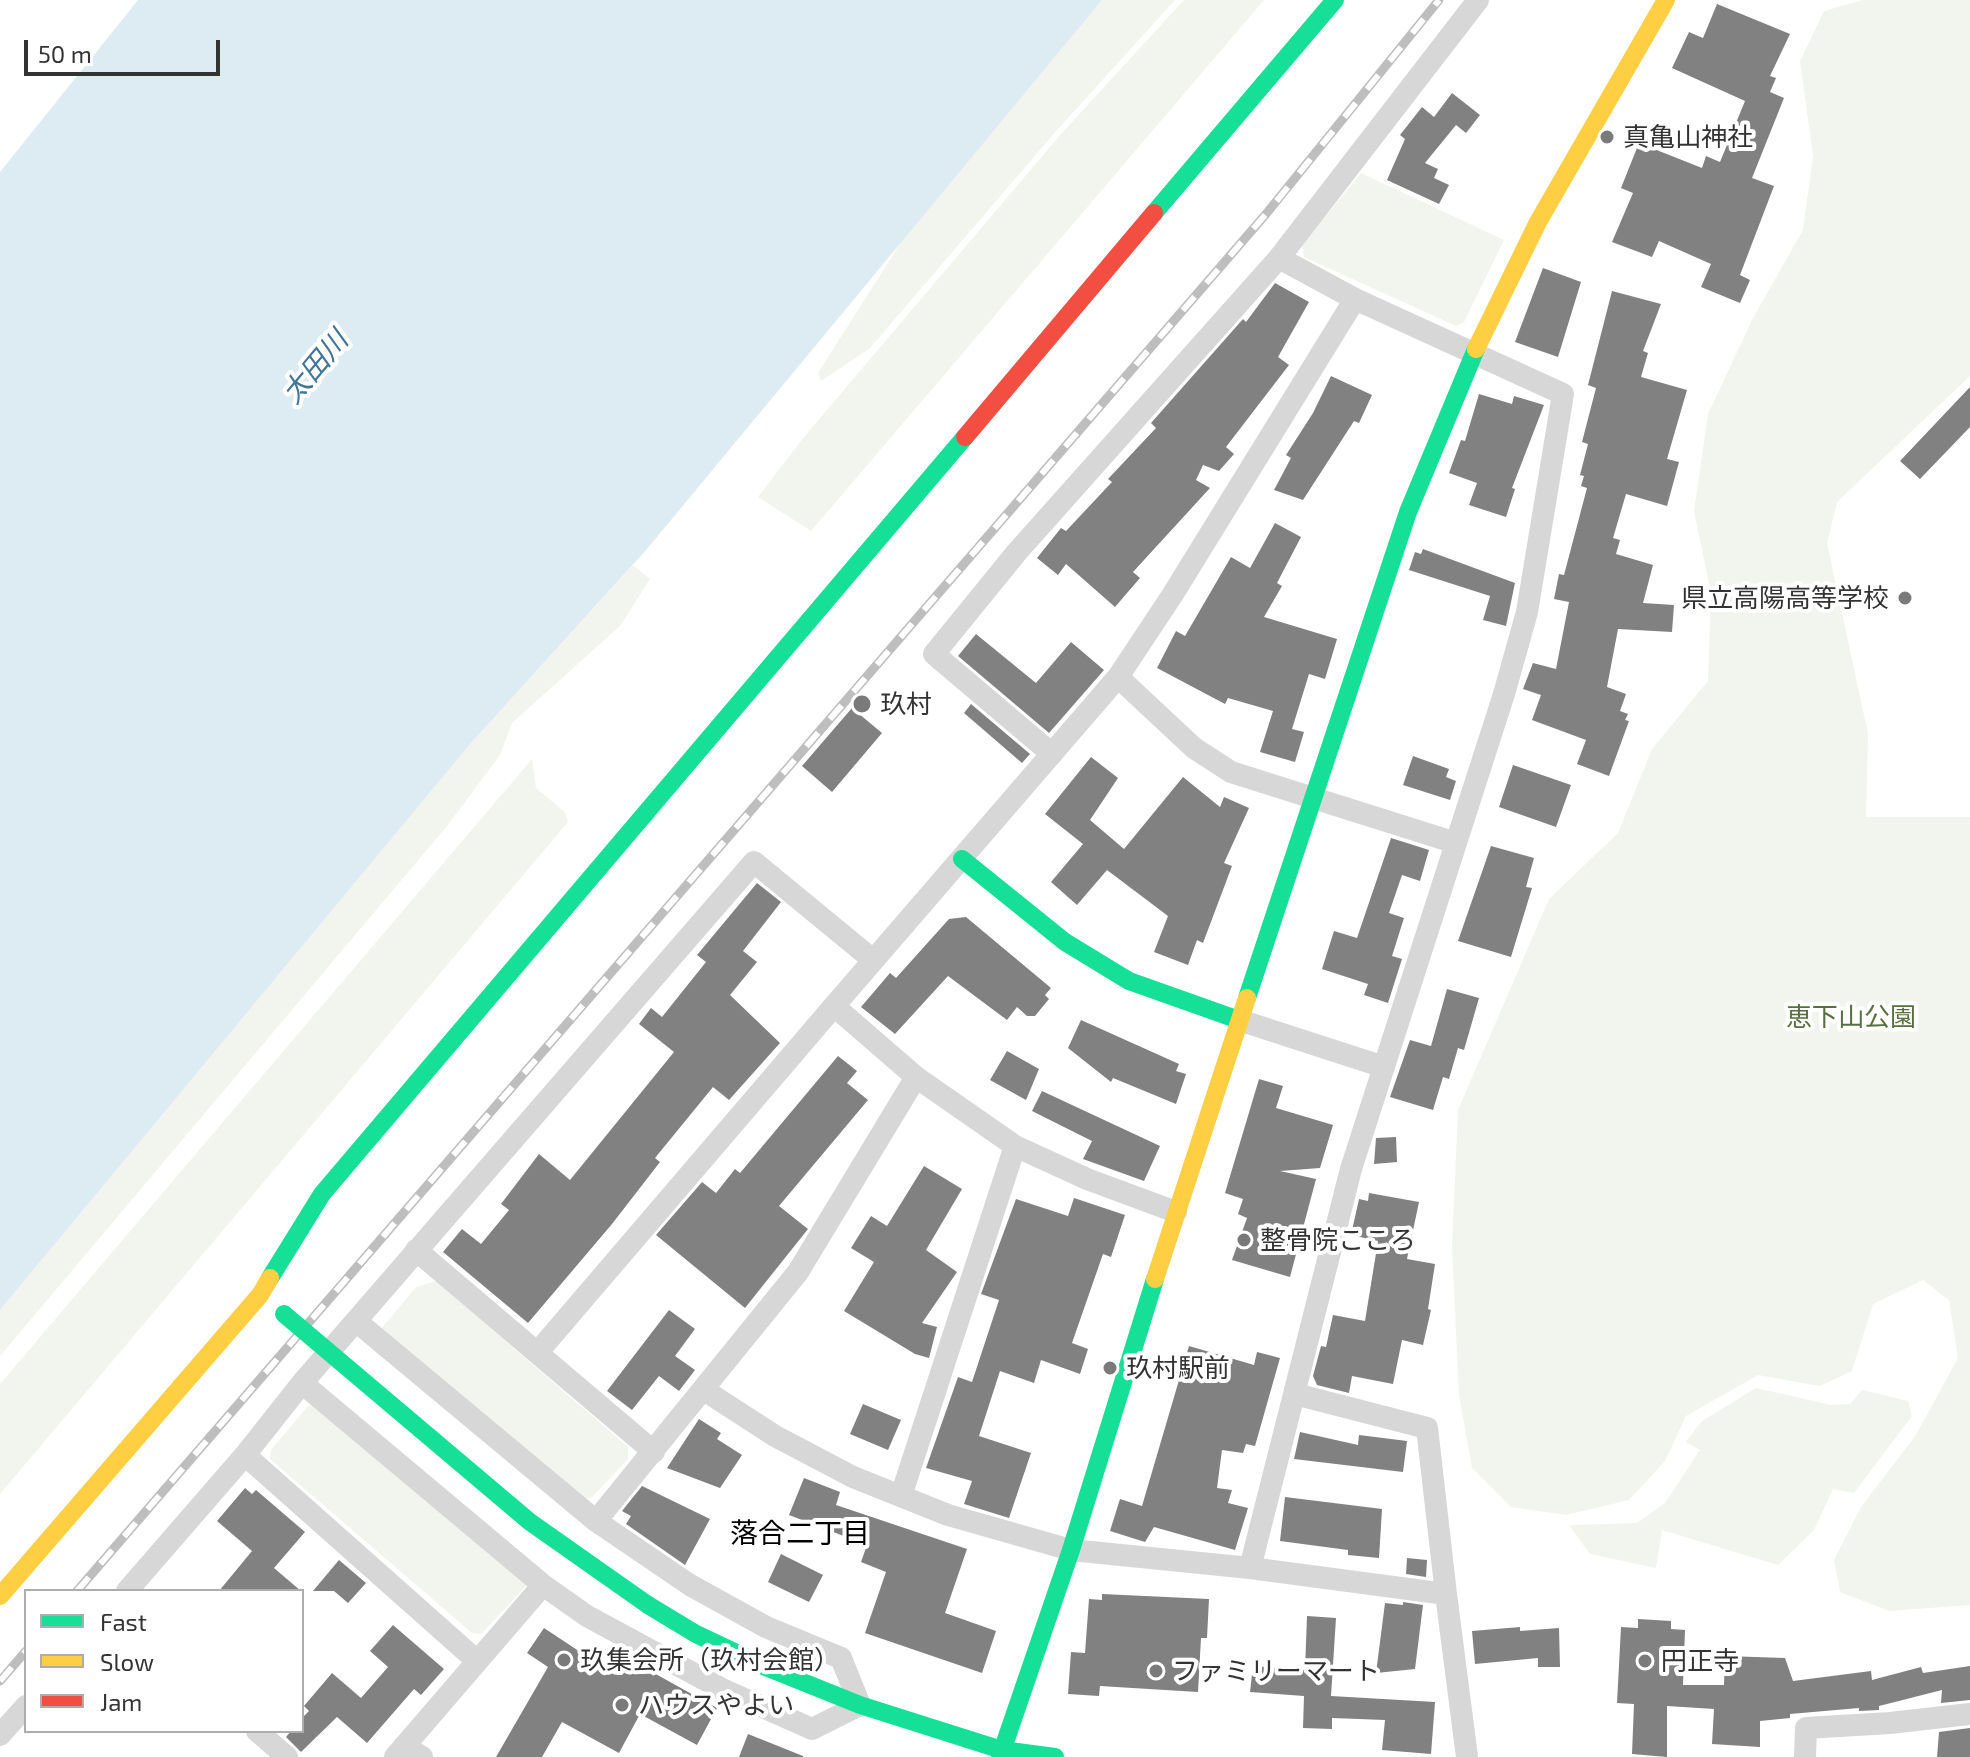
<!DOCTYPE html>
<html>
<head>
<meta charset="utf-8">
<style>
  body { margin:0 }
  #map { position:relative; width:1970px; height:1757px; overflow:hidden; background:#fff; font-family:"Exo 2",sans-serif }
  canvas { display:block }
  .legend { position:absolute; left:24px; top:1589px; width:280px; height:144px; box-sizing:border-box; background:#fff; border:2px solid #adadad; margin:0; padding:10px 14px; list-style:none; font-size:24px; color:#333 }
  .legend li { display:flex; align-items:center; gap:16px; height:40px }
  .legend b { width:40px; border:2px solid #adadad }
  .scale { position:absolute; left:24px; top:40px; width:196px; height:36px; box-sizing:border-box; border:4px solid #333; border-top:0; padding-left:10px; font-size:24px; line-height:28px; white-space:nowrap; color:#333; -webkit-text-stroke:6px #fff; paint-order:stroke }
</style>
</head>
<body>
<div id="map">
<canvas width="1970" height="1757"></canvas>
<ul class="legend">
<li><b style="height:10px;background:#16e098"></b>Fast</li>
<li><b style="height:10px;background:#ffcf43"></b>Slow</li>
<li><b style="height:10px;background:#f24e42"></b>Jam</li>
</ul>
<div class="scale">50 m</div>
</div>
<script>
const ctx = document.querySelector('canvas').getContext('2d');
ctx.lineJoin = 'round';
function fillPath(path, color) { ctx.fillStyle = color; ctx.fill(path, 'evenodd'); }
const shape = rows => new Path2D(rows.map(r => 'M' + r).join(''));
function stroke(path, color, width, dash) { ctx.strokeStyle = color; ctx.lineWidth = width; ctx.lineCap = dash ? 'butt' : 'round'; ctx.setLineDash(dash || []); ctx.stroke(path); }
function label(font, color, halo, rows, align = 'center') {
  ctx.font = font + ' "Exo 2","Noto Sans JP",sans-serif'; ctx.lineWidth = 8; ctx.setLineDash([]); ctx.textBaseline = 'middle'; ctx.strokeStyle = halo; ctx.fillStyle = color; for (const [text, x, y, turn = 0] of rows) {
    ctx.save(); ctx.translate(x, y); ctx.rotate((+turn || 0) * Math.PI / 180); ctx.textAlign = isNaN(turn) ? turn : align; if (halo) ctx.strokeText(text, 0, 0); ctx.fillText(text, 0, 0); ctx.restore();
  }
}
fillPath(shape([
  [1102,0,1175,0,1057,130,870,348,821,381,818,373,903,239],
  [1184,0,1264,0,811,531,758,497,804,437,1061,134],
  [1863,0,1970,0,1970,376,1837,502,1827,543,1868,734,1866,817,1970,817,1970,1605,1889,1611,1840,1592,1834,1560,1861,1507,1916,1435,1958,1358,1949,1300,1923,1280,1873,1304,1852,1371,1820,1386,1758,1375,1686,1416,1665,1461,1629,1500,1566,1515,1511,1507,1472,1468,1459,1395,1452,1247,1458,1110,1549,899,1618,833,1652,749,1708,681,1711,593,1694,511,1708,414,1753,318,1803,230,1813,156,1800,61,1824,11],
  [1361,173,1504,240,1464,322,1456,326,1304,257,1302,245],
  [633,565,650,579,620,626,512,723,500,755,447,826,0,1356,0,1310,471,743],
  [532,759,536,788,565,812,568,822,0,1494,0,1384],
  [436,1281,628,1447,628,1459,591,1498,583,1498,381,1329,416,1287],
  [1756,1388,1831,1405,1850,1404,1862,1390,1908,1401,1912,1416,1854,1493,1833,1489,1814,1530,1778,1565,1662,1530,1656,1568,1590,1554,1569,1525,1637,1523,1665,1503,1700,1450,1686,1442,1702,1421],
  [317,1404,525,1578,525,1587,481,1634,472,1633,270,1459,271,1450,308,1406]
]), '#f1f5ed');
fillPath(shape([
  [138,0,1102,0,647,549,471,743,0,1310,0,172]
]), '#ddebf3');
fillPath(shape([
  [1717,4,1790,34,1770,76,1776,78,1770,92,1784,98,1752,178,1774,186,1740,275,1750,280,1740,303,1701,287,1711,264,1659,241,1652,257,1612,242,1633,193,1621,188,1639,143,1702,168,1706,156,1720,162,1745,101,1672,68,1689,32,1703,38],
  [1452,93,1480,115,1466,133,1456,125,1425,163,1438,169,1434,178,1449,185,1439,204,1387,180,1405,139,1400,135,1422,107,1434,117],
  [1543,268,1581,282,1558,357,1515,342],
  [1275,283,1309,302,1278,357,1289,365,1226,447,1234,454,1219,471,1203,465,1196,480,1210,488,1133,572,1140,578,1115,607,1066,564,1058,575,1037,558,1061,528,1066,531,1112,482,1108,479,1156,428,1151,423,1243,319,1246,322],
  [1612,291,1661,304,1643,351,1648,353,1641,377,1687,390,1667,459,1679,462,1667,506,1626,494,1613,538,1620,540,1616,554,1653,565,1643,603,1674,605,1672,632,1618,629,1607,687,1626,694,1620,711,1628,714,1625,720,1629,721,1609,776,1577,764,1586,740,1532,720,1541,695,1523,689,1533,663,1556,669,1569,602,1554,599,1559,574,1564,575,1587,488,1581,486,1584,476,1580,475,1588,444,1582,442,1596,388,1588,385],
  [1331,376,1372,395,1359,423,1354,421,1303,500,1274,490,1291,458,1286,455,1313,413],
  [1970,387,1970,427,1920,479,1900,461],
  [1479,394,1512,404,1514,396,1544,405,1512,488,1515,489,1506,517,1469,505,1477,483,1449,473,1461,440,1465,441],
  [1275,523,1301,537,1277,583,1282,586,1264,617,1337,639,1325,679,1309,674,1292,729,1304,732,1295,762,1260,752,1273,711,1228,698,1225,704,1157,668,1176,631,1185,636,1231,557,1250,568],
  [1423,549,1515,583,1506,626,1483,620,1490,596,1409,570,1415,552,1421,554],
  [976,634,1036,683,1071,642,1104,670,1049,733,958,656],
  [971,704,1030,754,1022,763,964,713],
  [852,708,882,733,832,792,802,766],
  [1413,756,1449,769,1446,777,1456,781,1450,800,1403,785],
  [1091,757,1118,778,1090,820,1124,849,1183,777,1220,807,1224,797,1249,808,1224,863,1232,866,1203,943,1197,940,1188,965,1154,952,1168,916,1107,870,1077,905,1051,882,1083,844,1045,814],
  [1513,765,1571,785,1556,827,1499,807],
  [1391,838,1429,850,1420,881,1402,875,1389,913,1404,918,1392,956,1402,959,1388,1003,1364,995,1368,984,1322,969,1334,931,1357,938],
  [1491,846,1534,858,1526,887,1532,888,1511,957,1458,941],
  [757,883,781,902,743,951,757,962,730,995,780,1043,729,1100,713,1087,655,1158,660,1162,612,1224,528,1323,443,1252,462,1229,481,1244,509,1210,501,1204,539,1154,570,1180,674,1052,639,1024,651,1008,662,1017,706,962,697,955],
  [966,917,1051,988,1045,995,1049,999,1035,1016,1027,1016,1017,1007,1007,1020,948,976,895,1034,861,1007,890,973,896,978,949,919],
  [1447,989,1479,998,1464,1050,1458,1048,1449,1079,1443,1077,1433,1110,1390,1097,1410,1040,1431,1046],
  [1081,1020,1179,1064,1176,1071,1186,1074,1176,1104,1113,1078,1111,1082,1068,1048],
  [1007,1051,1039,1069,1026,1100,990,1080],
  [838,1056,857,1071,847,1083,868,1100,779,1206,808,1229,745,1308,656,1235,702,1182,716,1193,735,1169,740,1173],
  [1259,1079,1283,1086,1276,1108,1333,1125,1320,1168,1280,1171,1316,1179,1290,1277,1232,1260,1247,1218,1238,1214,1243,1199,1225,1193],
  [1042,1091,1160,1146,1144,1181,1083,1159,1092,1141,1032,1111],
  [1396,1137,1397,1162,1374,1164,1376,1138],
  [924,1166,962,1189,926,1250,957,1272,922,1323,937,1327,929,1358,915,1354,844,1311,874,1262,851,1248,871,1216,887,1226],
  [1369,1193,1419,1202,1407,1259,1435,1264,1428,1309,1431,1310,1423,1345,1402,1340,1393,1384,1352,1376,1349,1393,1317,1385,1313,1376,1321,1346,1326,1347,1333,1315,1365,1321,1378,1241,1351,1235,1359,1199,1368,1201],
  [1074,1198,1125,1215,1111,1257,1103,1254,1072,1343,1088,1349,1080,1374,1041,1360,1034,1383,1000,1371,979,1436,1031,1453,1009,1518,964,1504,972,1481,926,1468,958,1377,972,1382,999,1300,981,1294,1016,1199,1068,1216],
  [669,1310,695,1329,675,1356,695,1370,679,1391,659,1376,632,1410,607,1391],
  [1189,1346,1254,1365,1257,1352,1280,1358,1255,1446,1246,1444,1243,1453,1222,1450,1217,1488,1232,1490,1228,1503,1248,1508,1235,1550,1154,1527,1145,1542,1110,1531,1120,1499,1142,1506],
  [863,1404,901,1420,888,1450,850,1434],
  [699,1419,721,1433,717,1439,742,1455,720,1488,667,1468],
  [1300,1432,1358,1445,1359,1435,1407,1441,1403,1472,1294,1459],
  [804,1478,840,1492,836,1505,967,1549,945,1613,996,1631,982,1673,865,1633,886,1572,861,1562,867,1545,789,1515],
  [642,1486,710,1519,685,1565,626,1524,631,1516,622,1511],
  [245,1488,252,1494,256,1490,305,1532,274,1568,301,1591,219,1591,252,1551,217,1521],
  [1285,1497,1382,1509,1379,1558,1348,1555,1348,1550,1280,1541],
  [781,1554,823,1575,809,1602,768,1582],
  [1407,1558,1427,1560,1426,1577,1406,1574],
  [339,1560,366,1583,348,1603,334,1591,313,1591],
  [1102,1594,1209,1599,1207,1638,1201,1638,1198,1692,1100,1686,1099,1696,1068,1694,1071,1652,1085,1653,1089,1599,1102,1600],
  [1403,1602,1423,1605,1415,1669,1376,1673,1385,1603,1403,1605],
  [1307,1616,1336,1618,1331,1696,1435,1702,1431,1754,1382,1750,1385,1720,1332,1718,1332,1729,1303,1728,1304,1696,1250,1692,1253,1666,1305,1670],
  [1638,1619,1671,1621,1671,1629,1685,1630,1683,1685,1724,1685,1725,1656,1785,1658,1793,1681,1871,1671,1872,1680,1921,1667,1923,1673,1970,1666,1970,1700,1941,1703,1942,1690,1879,1706,1879,1710,1859,1711,1859,1708,1790,1714,1790,1718,1760,1721,1760,1747,1712,1744,1714,1709,1667,1706,1667,1757,1632,1754,1634,1704,1617,1703,1621,1627,1638,1628],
  [393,1625,444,1669,421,1695,414,1689,367,1743,337,1717,301,1752,286,1737,291,1731,302,1731,302,1718,309,1711,304,1706,332,1673,361,1698,388,1667,370,1651],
  [1520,1627,1520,1631,1559,1628,1560,1667,1538,1667,1538,1658,1475,1664,1472,1631],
  [544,1628,615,1675,625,1657,717,1708,697,1745,640,1714,619,1753,562,1722,542,1757,496,1757,548,1667,527,1653],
  [1970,1728,1970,1757,1937,1757,1939,1732],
  [748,1734,803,1756,803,1757,739,1757]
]), '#818181');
stroke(shape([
  [1118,677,1194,748,1231,772,1456,843],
  [1052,754,934,654,1017,552,1279,258,1478,0],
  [1239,1020,1384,1067],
  [1176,1212,1087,1179,1015,1146,916,1077,834,1006,1118,677,1173,594,1355,299],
  [416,1250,654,1452],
  [537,1353,834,1006],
  [302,1383,543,1585,587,1616,722,1689,812,1729,860,1705,841,1658,766,1627,690,1585,596,1521,356,1321],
  [704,1390,775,1436,853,1477,948,1515,1071,1550,1250,1568,1446,1594,1467,1757],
  [1295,1394,1427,1428,1446,1594],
  [245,1455,477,1661],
  [901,1496,1015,1146],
  [596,1521,798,1272,916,1077],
  [1250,1568,1351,1169,1504,694,1527,612,1563,394,1355,299,1279,258],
  [127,1591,245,1455,302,1383,754,862,873,960],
  [257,1731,287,1757],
  [0,1735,26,1706],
  [404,1746,422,1757],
  [395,1757,543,1585],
  [1805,1757,1806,1728,1890,1723,1970,1714]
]), '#d7d7d7', 22);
stroke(shape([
  [1154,213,1335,0],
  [962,859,1065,942,1129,981,1239,1020],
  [1247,998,1408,512,1476,349],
  [270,1278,322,1194,965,437],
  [648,1605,696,1634,768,1668,860,1705,1002,1750,1055,1757],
  [1000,1757,1071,1550,1155,1279]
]), '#16e098', 18);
stroke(shape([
  [1476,349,1538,222,1666,0],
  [1155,1279,1247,998],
  [0,1596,260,1295,270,1278]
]), '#ffcf43', 18);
stroke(shape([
  [965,437,1154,213]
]), '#f24e42', 18);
const rail = shape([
  [77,1591,1266,214,1439,0],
  [0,1681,26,1651]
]);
stroke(rail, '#bebebe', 9);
stroke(rail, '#fff', 6, [18]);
stroke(shape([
  [284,1314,530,1522,648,1605]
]), '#16e098', 18);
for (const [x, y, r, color] of [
  [1607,137,8,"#7a7a7a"],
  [1905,598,8,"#7a7a7a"],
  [862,704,10,"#7a7a7a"],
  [1244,1240,8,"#7a7a7a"],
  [1110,1368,8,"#7a7a7a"],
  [564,1660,8,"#7a7a7a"],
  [1645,1661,8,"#7a7a7a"],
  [1156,1671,8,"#7a7a7a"],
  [622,1705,8,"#7a7a7a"]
]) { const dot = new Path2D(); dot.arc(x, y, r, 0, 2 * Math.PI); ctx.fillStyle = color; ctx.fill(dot); stroke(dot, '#fff', 3); }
label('26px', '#333', '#fff', [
  ["真亀山神社",1623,137],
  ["県立高陽高等学校",1889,598,"right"],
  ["玖村",880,704],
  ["整骨院こころ",1260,1240],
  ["玖村駅前",1126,1368],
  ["玖集会所（玖村会館）",580,1660],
  ["円正寺",1661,1661],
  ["ファミリーマート",1172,1671],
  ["ハウスやよい",638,1705]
], 'left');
label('26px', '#56703f', '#fff', [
  ["恵下山公園",1851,1017]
]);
label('italic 28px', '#3f7597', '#fff', [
  ["太田川",315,367,-50]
]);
label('28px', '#000', '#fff', [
  ["落合二丁目",800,1534]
]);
</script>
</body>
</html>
